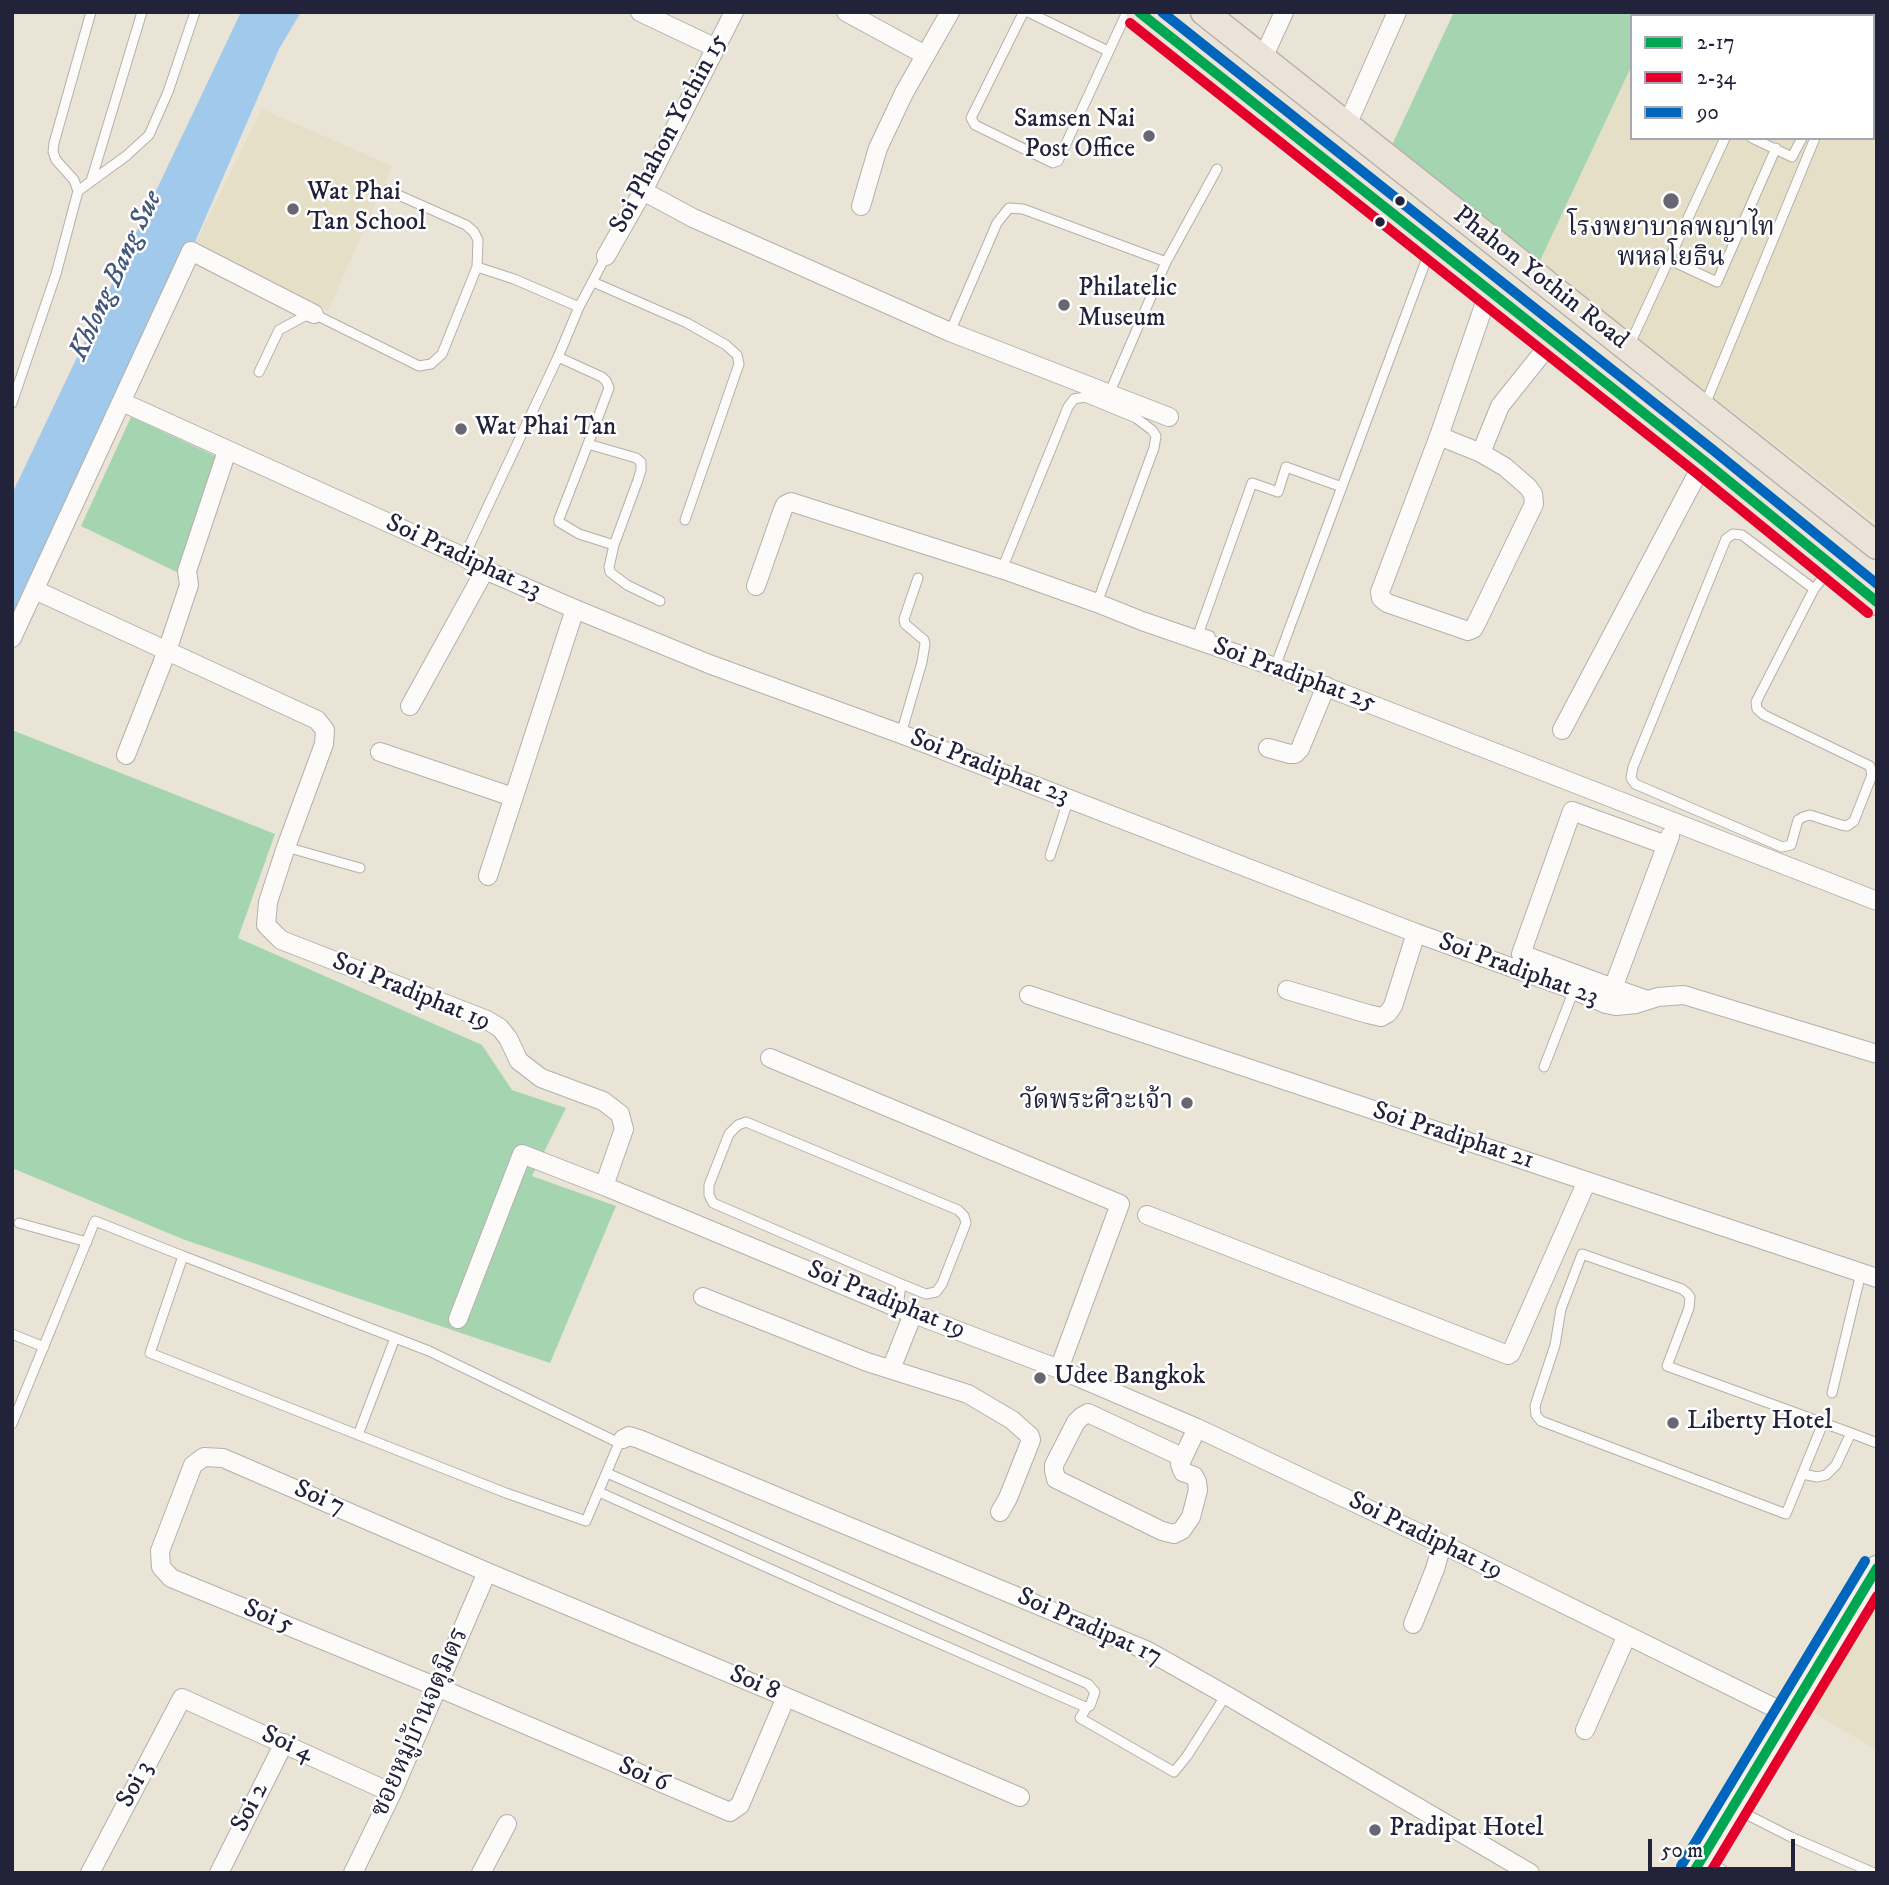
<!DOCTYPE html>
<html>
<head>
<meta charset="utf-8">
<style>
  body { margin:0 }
  #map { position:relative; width:1889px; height:1885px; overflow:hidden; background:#e9e4d6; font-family:"IM FELL DW Pica",serif }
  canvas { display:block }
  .frame { position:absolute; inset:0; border:14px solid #22223b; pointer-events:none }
  .legend { position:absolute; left:1630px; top:14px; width:245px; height:126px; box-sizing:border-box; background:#fff; border:2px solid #a7a7b1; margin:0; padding:9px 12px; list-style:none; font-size:21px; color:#22223b }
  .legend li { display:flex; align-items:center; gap:14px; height:35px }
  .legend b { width:35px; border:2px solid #a7a7b1 }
  .scale { position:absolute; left:1648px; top:1839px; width:147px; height:32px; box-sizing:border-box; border:4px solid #22223b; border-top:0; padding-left:9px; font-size:21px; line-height:24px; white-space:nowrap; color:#22223b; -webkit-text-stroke:5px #fff; paint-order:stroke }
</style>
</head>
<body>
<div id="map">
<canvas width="1889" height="1885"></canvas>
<div class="frame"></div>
<ul class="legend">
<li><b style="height:9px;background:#00a651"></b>2-17</li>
<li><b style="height:9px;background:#e4002b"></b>2-34</li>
<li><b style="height:9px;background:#0065bd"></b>90</li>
</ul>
<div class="scale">50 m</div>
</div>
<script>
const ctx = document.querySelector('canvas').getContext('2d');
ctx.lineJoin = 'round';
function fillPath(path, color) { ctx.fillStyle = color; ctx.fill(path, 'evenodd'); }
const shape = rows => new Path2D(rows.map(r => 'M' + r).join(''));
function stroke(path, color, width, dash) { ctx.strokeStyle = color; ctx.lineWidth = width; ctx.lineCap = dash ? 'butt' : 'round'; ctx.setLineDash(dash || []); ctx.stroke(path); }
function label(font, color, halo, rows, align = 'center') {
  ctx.font = font + ' "IM FELL DW Pica","Noto Serif Thai",serif'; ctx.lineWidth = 5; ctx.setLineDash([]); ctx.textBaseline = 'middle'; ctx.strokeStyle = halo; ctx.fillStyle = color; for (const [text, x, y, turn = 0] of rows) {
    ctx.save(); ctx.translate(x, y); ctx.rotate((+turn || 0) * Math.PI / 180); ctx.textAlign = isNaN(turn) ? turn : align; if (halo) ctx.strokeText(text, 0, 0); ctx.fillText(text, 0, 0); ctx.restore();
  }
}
fillPath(shape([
  [1657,12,1860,12,1858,16,1655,16],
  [1632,65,1632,138,1873,138,1873,82,1877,84,1877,523,1539,263],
  [262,109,392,166,328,311,191,251],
  [1877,1585,1877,1750,1817,1715,1808,1704]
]), '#e6dfc7');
fillPath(shape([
  [1454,12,1657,12,1655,16,1632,16,1632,65,1539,263,1391,147],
  [131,417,222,459,183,575,81,526],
  [12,730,275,834,238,938,482,1045,512,1090,566,1108,532,1176,616,1206,550,1363,185,1240,12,1168]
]), '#a5d5b0');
fillPath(shape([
  [241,12,301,12,279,49,191,251,12,637,12,494]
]), '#a1c9eb');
const lane = shape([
  [1027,12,1023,13,971,118,975,125,1053,163,1058,161,1127,12],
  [1028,12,1108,51],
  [1694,12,1701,16],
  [1867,16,1868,12],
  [1873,94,1877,96],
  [1752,138,1792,157,1802,138],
  [91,181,142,12],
  [387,190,466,225,474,232,478,240,477,267],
  [78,191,126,156,149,135,168,92,195,12],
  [1670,260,1717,282,1776,148],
  [593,282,687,323,726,345,737,355,739,364,685,520],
  [950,332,997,223,1009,208,1023,209,1166,262,1217,169],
  [1629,346,1725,138],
  [558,357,602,377,606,381,609,388,588,444,559,519,559,522,579,534,614,545,638,480,641,470,641,462,636,458,588,444],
  [259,372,279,330,303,317,314,314,419,366,431,364,442,354,477,267,514,279,579,307],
  [1109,394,1166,262],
  [12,403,56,274,78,191,74,180,56,160,53,152,54,143,91,12],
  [1704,407,1815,138],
  [614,545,609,567,610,572,627,585,660,601],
  [464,557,558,357,579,307,606,256],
  [1002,569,1068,407,1074,399,1085,397,1136,418,1152,430,1156,436,1154,448,1097,603],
  [1814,589,1742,535,1733,534,1726,539,1633,767,1631,778,1635,784,1782,847,1791,845,1798,820,1803,817,1810,815,1841,825,1847,826,1854,821,1872,775,1870,766,1764,715,1757,709,1756,702,1814,589,1831,568],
  [1210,636,1199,632,1252,483,1278,492,1286,467,1342,487],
  [1275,667,1431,247],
  [901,734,922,662,925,644,924,640,905,624,904,619,918,578],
  [286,847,360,868],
  [1050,856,1069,798],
  [1544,1067,1574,990],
  [19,1223,87,1242],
  [898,1308,901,1284,713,1203,709,1195,709,1185,729,1134,738,1125,746,1122,958,1210,964,1216,966,1223,942,1284,936,1292,926,1294,901,1284],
  [12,1334,44,1347],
  [1832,1393,1861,1273],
  [1823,1423,1786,1514,1541,1421,1536,1415,1535,1406,1555,1345,1561,1309,1582,1254,1682,1289,1687,1293,1690,1297,1689,1308,1667,1366,1851,1433,1877,1443],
  [12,1424,95,1221,183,1256],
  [358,1435,395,1338],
  [619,1443,429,1351,183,1256,150,1353,506,1493,586,1521,619,1443,623,1439],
  [1803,1474,1817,1477,1826,1475,1836,1465,1851,1433],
  [599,1492,835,1598,1083,1706,1087,1707,1090,1706,1095,1692,1088,1684,607,1473],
  [1087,1707,1080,1718,1174,1772,1187,1756,1226,1695],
  [1734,1808,1791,1837,1874,1873]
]);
const street = shape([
  [640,12,716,48],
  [846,12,925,55],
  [1263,58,1284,12],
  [1347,125,1397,12],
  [643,191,693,218,950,332,1169,417],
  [861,206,878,148,904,93,950,12],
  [606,256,643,191,734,12],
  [122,402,464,557,485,570,575,609,709,664,901,734,1416,933,1574,990,1606,1004,1616,1006,1636,1004,1658,997,1684,995,1877,1054],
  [1439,436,1481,453,1505,467,1528,487,1533,494,1534,504,1476,624,1473,629,1468,631,1387,603,1381,598,1380,592,1439,436,1489,291],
  [1481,453,1500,406,1552,341],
  [756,586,782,512,785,505,791,502,1010,572,1097,603,1142,621,1275,667,1877,901],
  [35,590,317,720,325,730,324,744,286,847,268,902,266,925,281,940,487,1020,500,1028,508,1038,519,1061,541,1078,603,1101,620,1114,624,1129,604,1186,898,1308,1059,1369,1197,1428,1442,1544,1787,1714],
  [12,638,191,251,314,314],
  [410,706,485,570],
  [1562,730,1704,461],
  [1268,748,1290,754,1295,754,1300,749,1326,686],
  [380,752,513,797],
  [126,755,167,651,189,585,187,571,227,451],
  [488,876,575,609],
  [1613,988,1521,954,1572,811,1666,845],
  [1287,990,1368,1014,1381,1017,1388,1013,1393,1006,1416,933],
  [1029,995,1877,1278],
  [1647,1000,1613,988,1670,836],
  [770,1058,1120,1204,1059,1369],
  [1147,1215,1508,1355,1511,1353,1587,1181],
  [703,1297,867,1362,968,1394,1012,1420,1030,1436,1031,1440,1008,1498,1000,1512],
  [458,1319,522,1154,604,1186],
  [891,1369,913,1314],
  [623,1439,629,1436,639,1439,1148,1651,1226,1695,1530,1873],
  [1182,1457,1088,1413,1081,1417,1076,1422,1054,1465,1054,1470,1056,1479,1162,1531,1174,1534,1182,1530,1191,1517,1198,1490,1197,1482,1194,1476,1183,1472,1180,1464,1197,1428],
  [1413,1624,1435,1569,1442,1544],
  [786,1697,740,1805,730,1812,437,1687,171,1578,161,1567,160,1551,193,1465,204,1457,223,1458,487,1572,786,1697,1020,1797],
  [1585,1730,1627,1635],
  [1700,1862,1719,1873],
  [90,1873,182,1698,392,1793],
  [219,1873,284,1743],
  [353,1873,392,1793,487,1572],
  [481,1873,507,1824]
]);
const secondary = shape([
  [1693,1873,1877,1568]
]);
const primary = shape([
  [1139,12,1704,461,1877,602],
  [1204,12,1877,546]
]);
stroke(lane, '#b4b0aa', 11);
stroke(street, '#b4b0aa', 20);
stroke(secondary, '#b4b0aa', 27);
stroke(primary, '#b4b0aa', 29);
stroke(lane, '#fcfbf9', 9);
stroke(street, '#fcfbf9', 18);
stroke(secondary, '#f6f2eb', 24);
stroke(primary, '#ebe3d8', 26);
stroke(shape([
  [1139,12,1704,461,1877,602],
  [1693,1873,1877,1568]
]), '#00a651', 10);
stroke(shape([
  [1130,23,1695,472,1868,613],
  [1710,1873,1877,1596]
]), '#e4002b', 10);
stroke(shape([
  [1162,12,1713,450,1877,584],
  [1681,1866,1865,1561]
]), '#0065bd', 10);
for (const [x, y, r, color] of [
  [1149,136,7,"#686671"],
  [1400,201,6,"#22223b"],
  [1671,201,9,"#686671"],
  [293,209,7,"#686671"],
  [1380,222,6,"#22223b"],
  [1064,305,7,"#686671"],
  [461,429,7,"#686671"],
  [1187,1103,7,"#686671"],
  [1040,1378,7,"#686671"],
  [1673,1423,7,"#686671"],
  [1375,1830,7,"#686671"]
]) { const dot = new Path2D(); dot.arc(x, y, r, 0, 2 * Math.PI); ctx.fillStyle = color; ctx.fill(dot); stroke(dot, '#fff', 2.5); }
label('26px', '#22223b', '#fff', [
  ["Samsen Nai",1135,121,"right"],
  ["Post Office",1135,151,"right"],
  ["Wat Phai",307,194],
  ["Tan School",307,224],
  ["โรงพยาบาลพญาไท",1671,230,"center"],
  ["พหลโยธิน",1671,260,"center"],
  ["Philatelic",1078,290],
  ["Museum",1078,320],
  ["Wat Phai Tan",475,429],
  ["วัดพระศิวะเจ้า",1173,1103,"right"],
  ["Udee Bangkok",1054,1378],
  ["Liberty Hotel",1687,1423],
  ["Pradipat Hotel",1389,1830]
], 'left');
label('26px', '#22223b', '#fff', [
  ["Soi Phahon Yothin 15",670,134,-62],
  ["Phahon Yothin Road",1540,279,38],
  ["Soi Pradiphat 23",463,558,25],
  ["Soi Pradiphat 25",1294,676,20],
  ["Soi Pradiphat 23",989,768,21],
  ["Soi Pradiphat 23",1518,971,20],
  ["Soi Pradiphat 19",411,993,22],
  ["Soi Pradiphat 21",1453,1137,18],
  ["Soi Pradiphat 19",886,1301,22],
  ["Soi 7",319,1499,23],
  ["Soi Pradiphat 19",1425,1537,26],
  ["Soi 5",268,1618,22],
  ["Soi Pradipat 17",1089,1628,24],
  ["Soi 8",754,1684,23],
  ["ซอยหมู่บ้านจตุมิตร",421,1723,-66],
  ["Soi 4",287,1745,24],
  ["Soi 6",643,1776,23],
  ["Soi 3",136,1785,-62],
  ["Soi 2",251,1808,-63]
]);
label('italic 28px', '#44587c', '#fff', [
  ["Khlong Bang Sue",117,276,-65]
]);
</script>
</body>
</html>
